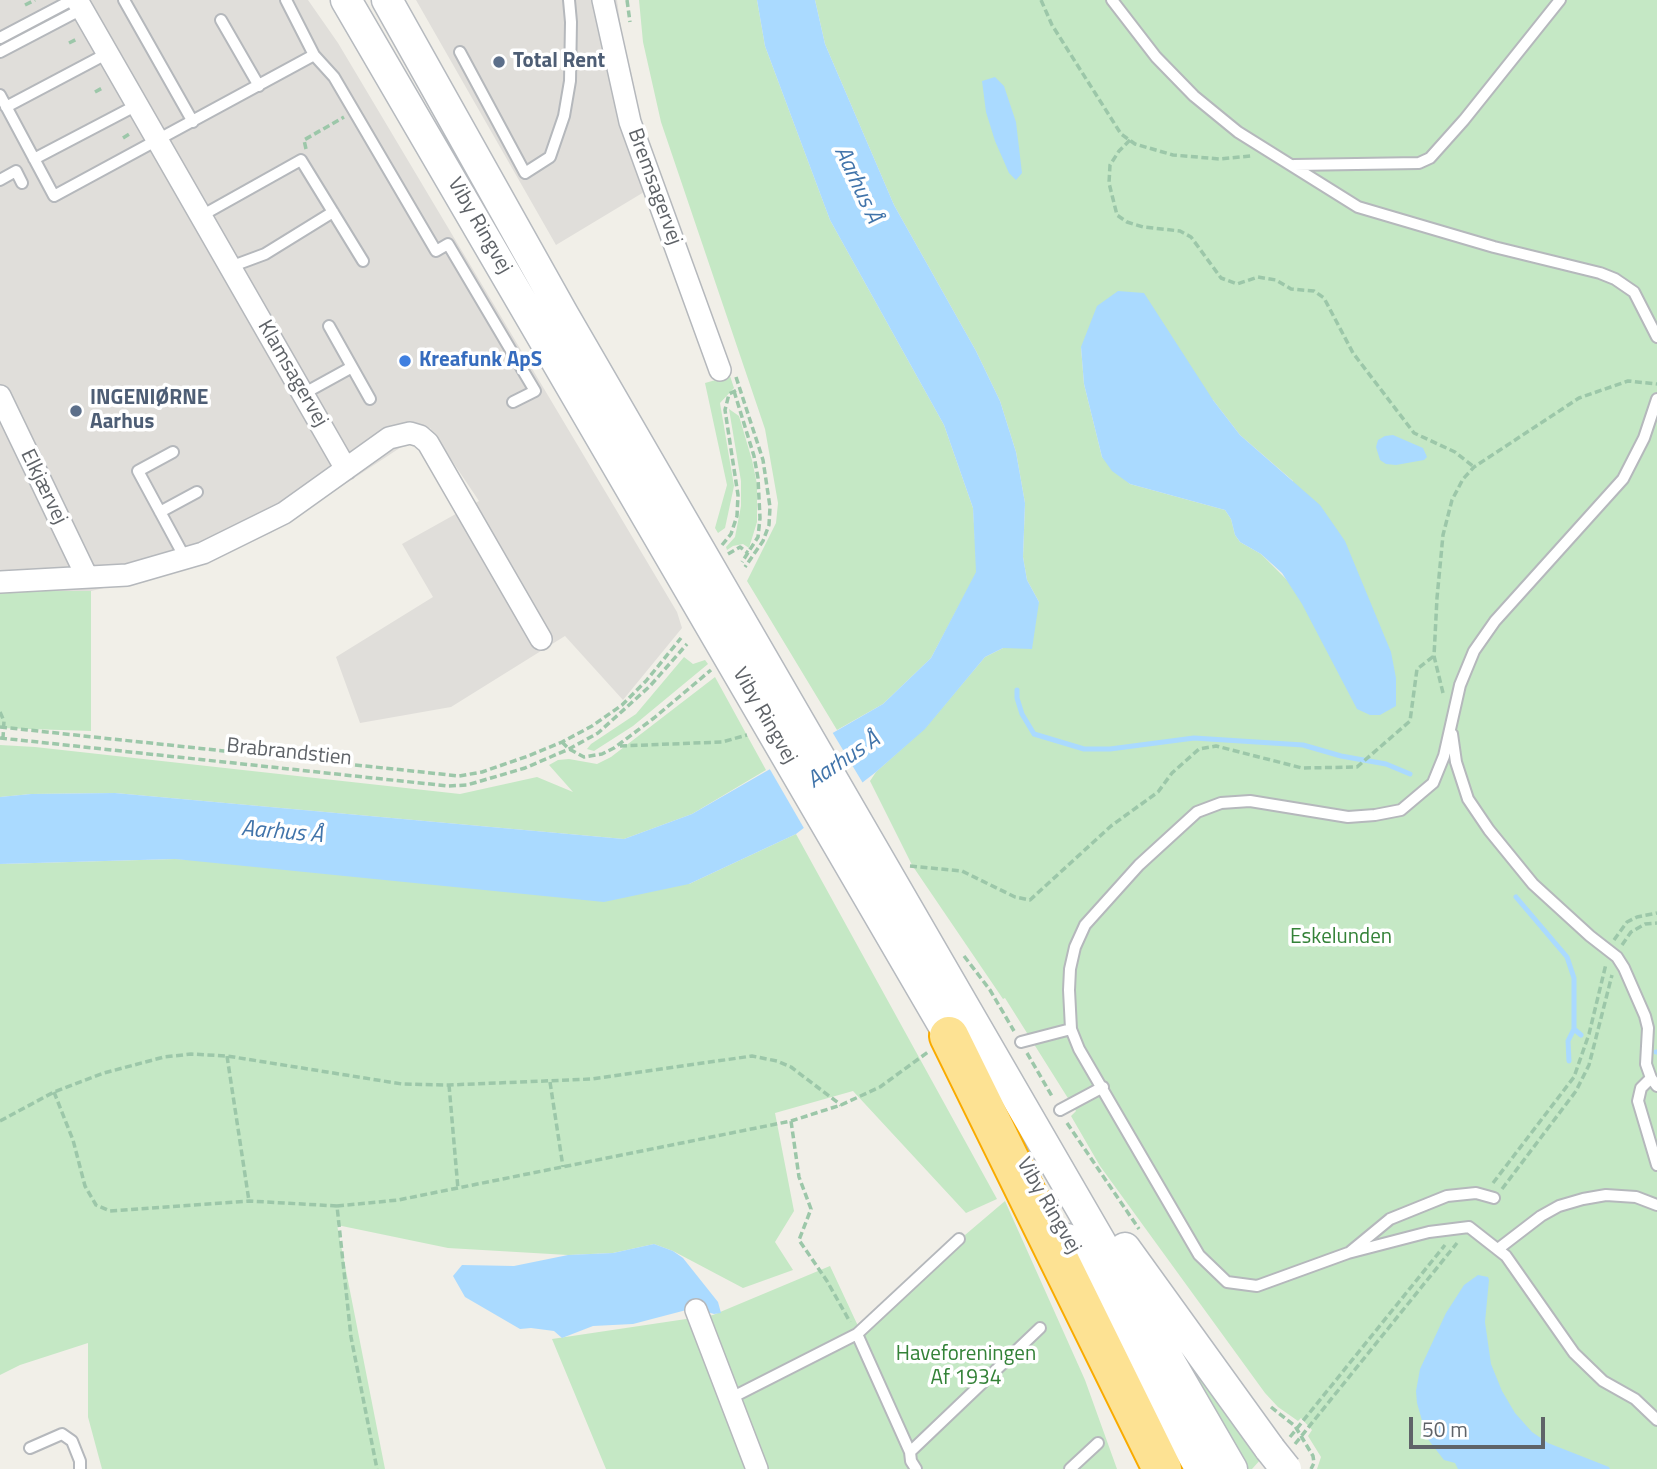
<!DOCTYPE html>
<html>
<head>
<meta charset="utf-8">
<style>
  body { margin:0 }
  #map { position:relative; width:1657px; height:1469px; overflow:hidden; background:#f1efe8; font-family:"Titillium Web",sans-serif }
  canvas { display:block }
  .scale { position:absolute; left:1409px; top:1417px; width:136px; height:32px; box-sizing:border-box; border:4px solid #5f6368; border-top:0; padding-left:9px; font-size:21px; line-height:24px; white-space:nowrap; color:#5f6368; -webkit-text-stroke:5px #fff; paint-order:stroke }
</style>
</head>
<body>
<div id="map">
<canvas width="1657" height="1469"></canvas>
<div class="scale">50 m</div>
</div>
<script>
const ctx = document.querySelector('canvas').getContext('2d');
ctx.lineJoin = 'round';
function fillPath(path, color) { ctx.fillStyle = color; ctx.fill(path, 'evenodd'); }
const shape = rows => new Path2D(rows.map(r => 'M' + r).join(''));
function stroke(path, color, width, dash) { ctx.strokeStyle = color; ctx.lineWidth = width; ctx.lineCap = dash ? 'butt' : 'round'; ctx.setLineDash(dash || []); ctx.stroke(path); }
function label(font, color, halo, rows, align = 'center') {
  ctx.font = font + ' "Titillium Web",sans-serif'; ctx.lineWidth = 7; ctx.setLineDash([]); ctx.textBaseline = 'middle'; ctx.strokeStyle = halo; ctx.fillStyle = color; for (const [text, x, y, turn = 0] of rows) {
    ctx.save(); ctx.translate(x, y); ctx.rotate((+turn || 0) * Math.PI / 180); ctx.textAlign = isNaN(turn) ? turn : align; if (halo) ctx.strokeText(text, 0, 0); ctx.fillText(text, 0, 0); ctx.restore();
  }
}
fillPath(shape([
  [0,0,308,0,338,43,677,612,682,628,623,700,565,636,451,707,360,723,336,657,433,597,402,544,479,501,430,428,271,533,191,567,91,591,0,591],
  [416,0,617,0,644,192,556,245]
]), '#e0deda');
fillPath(shape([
  [639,0,757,0,765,46,830,220,944,425,973,508,977,572,931,658,883,704,837,730,747,581,776,523,778,503,765,429,661,122,643,42],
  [815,0,1657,0,1657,1469,1317,1469,1321,1457,1308,1436,1312,1430,1301,1418,1298,1421,1278,1407,1265,1393,1100,1166,1071,1116,1076,1111,1005,998,1003,999,912,865,870,781,876,772,925,728,985,657,1003,648,1039,602,1027,580,1023,557,1025,503,1016,452,1000,401,976,351,894,205,825,44],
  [1081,347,1213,400,1240,435,1293,481,1287,580,1261,554,1240,542,1235,535,1231,519,1225,510,1130,484,1102,457,1084,384],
  [730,376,734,388,720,403,734,486,725,528,718,533,715,528,727,485,705,383],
  [729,409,739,416,752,460,757,484,757,522,749,548,743,544,733,546,727,550,726,547,735,537,741,506,741,481],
  [0,591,91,591,91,731,0,728],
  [684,657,693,664,705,660,708,664,633,726,594,751,587,749,591,744,636,714],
  [715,677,766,770,692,814,624,839,115,793,31,794,0,797,0,745,35,747,460,794,537,777,573,792,549,765,558,760,569,759,597,764,611,757],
  [796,834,997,1199,966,1213,853,1091,775,1113,794,1211,775,1242,793,1270,743,1288,673,1251,654,1244,613,1253,568,1255,448,1248,337,1225,385,1469,102,1469,88,1417,88,1343,20,1365,0,1375,0,864,175,859,689,884],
  [1005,1201,1085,1380,1117,1469,606,1469,552,1339,713,1315,830,1266,858,1326],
  [1168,1333,1262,1458,1252,1469,1246,1469]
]), '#c5e8c5');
fillPath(shape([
  [757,0,815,0,825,44,894,205,976,351,1000,401,1016,452,1025,503,1023,557,1027,580,1039,602,1032,649,1003,648,985,657,925,729,876,772,796,834,689,884,604,902,175,859,0,864,0,797,31,794,115,793,624,839,692,814,883,704,931,658,976,572,973,508,944,425,830,220,765,46],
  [995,77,1004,86,1016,122,1022,173,1016,180,1009,173,995,141,986,112,982,81],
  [1118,291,1144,293,1213,400,1240,435,1320,505,1345,541,1391,652,1396,678,1396,706,1380,715,1370,715,1357,709,1302,604,1282,573,1261,554,1240,542,1235,535,1231,519,1225,510,1130,484,1112,471,1102,457,1084,384,1081,347,1097,306],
  [1393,435,1423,448,1427,457,1424,460,1396,465,1386,464,1380,460,1376,447,1378,440,1385,436],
  [654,1244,673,1251,683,1258,718,1302,721,1313,714,1314,694,1308,633,1324,593,1326,562,1338,554,1331,531,1328,520,1329,465,1297,453,1276,462,1265,514,1266,568,1255,613,1253],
  [1478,1275,1488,1277,1489,1280,1485,1322,1491,1364,1502,1391,1515,1413,1532,1432,1548,1443,1609,1467,1610,1469,1458,1469,1455,1463,1444,1460,1427,1438,1417,1403,1416,1391,1420,1369,1446,1313,1464,1285]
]), '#aadaff');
fillPath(shape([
  [831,730,864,785,805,830,768,766]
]), '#f1efe8');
stroke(shape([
  [1017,690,1017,698,1022,714,1034,734,1084,749,1110,749,1194,738,1303,745,1341,756,1386,764,1410,774],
  [1516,897,1567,957,1574,978,1574,1029,1581,1035],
  [1656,1052,1657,1052],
  [1569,1061,1568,1041,1574,1029]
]), '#aadaff', 5);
const service = shape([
  [124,0,193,122],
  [286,0,314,55,334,77,436,251,448,244,535,391,513,402],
  [1112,0,1156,57,1194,96,1238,132,1358,207,1494,247,1600,273,1615,279,1634,292,1657,337],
  [221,20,259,86],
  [0,38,72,0],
  [0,52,82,9],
  [460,52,525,173,550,157,564,116,570,81,571,22,569,0],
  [0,95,54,196,314,55],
  [6,107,108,53],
  [34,159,137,105],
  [1294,165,1419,163,1430,158,1464,120,1560,0],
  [0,180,16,171,22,183],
  [201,216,301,160,363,261],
  [230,267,265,254,333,212],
  [329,326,370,399],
  [303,394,352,367],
  [1657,399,1644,438,1623,479,1495,621,1474,651,1460,685,1444,756,1433,783,1401,810,1375,815,1348,817,1250,801,1221,803,1197,812,1139,865,1085,925,1075,947,1070,969,1069,990,1071,1029,1079,1049,1199,1255,1227,1282,1257,1286,1348,1253,1429,1232,1469,1227,1506,1256,1574,1353,1603,1381,1635,1399,1657,1420],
  [173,452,138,471,185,558],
  [160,512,197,492],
  [1452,734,1456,762,1468,799,1489,830,1533,884,1590,936,1617,957,1624,968,1645,1016,1648,1028,1646,1064,1651,1078,1657,1086],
  [1021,1042,1071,1029],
  [1651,1078,1641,1088,1638,1101,1657,1165],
  [1060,1110,1103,1087],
  [1498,1249,1541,1216,1559,1206,1583,1199,1606,1195,1636,1197,1657,1205],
  [1350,1252,1390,1219,1447,1196,1476,1193,1494,1198],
  [857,1334,910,1452,911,1461,916,1469],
  [731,1398,857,1334,959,1239],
  [30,1448,62,1434,72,1441,80,1461,80,1469],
  [910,1452,1040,1328],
  [1070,1469,1098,1443]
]);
const minor = shape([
  [77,0,346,469],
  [603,0,630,122,720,370],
  [0,396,87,577],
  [0,582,127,575,203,553,284,513,389,438,410,433,420,436,428,443,541,639],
  [696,1310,757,1469]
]);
const secondary = shape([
  [346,0,960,1054],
  [387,0,563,314,1232,1469],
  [1067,1239,1201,1469],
  [1125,1248,1270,1449]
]);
const motorway = shape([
  [949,1036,1162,1469]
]);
stroke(service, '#b5b8bc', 14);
stroke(minor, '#b5b8bc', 24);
stroke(secondary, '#b6babf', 33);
stroke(motorway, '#f9ab00', 42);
stroke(shape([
  [627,0,630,22],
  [1041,0,1052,25,1121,134,1135,144,1173,155,1220,159,1251,156],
  [25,5,35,0],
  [69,43,77,39],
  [95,92,104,87],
  [123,138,131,133],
  [1130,140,1119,151,1110,165,1109,183,1117,215,1127,222,1143,227,1180,231,1191,237,1221,278,1237,284,1258,277,1276,280,1291,289,1314,291,1324,298,1353,353,1414,433,1455,452,1474,467],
  [306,149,304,140,344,117],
  [736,377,763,460,770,507,769,525,763,541,745,567],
  [734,391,754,456,758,478,760,518,758,537,742,562],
  [722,545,731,534,737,516,738,495,725,410,729,394,739,389],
  [728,554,740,547,748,553],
  [1443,693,1434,656,1437,598,1443,535,1452,500,1463,479,1474,467,1579,398,1628,381,1657,384],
  [0,712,4,721,3,738],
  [0,727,459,776,482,772,528,756,562,742,592,726,622,705,646,681,681,638],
  [0,738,448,786,467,785,525,768,569,749,598,733,650,686,687,644],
  [562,742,569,749,584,757,602,754,614,748,654,718,711,670],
  [620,746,722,742,747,735],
  [910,866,962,871,1015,897,1030,900,1111,826,1158,792,1172,773,1199,749,1216,746,1302,768,1357,767,1410,721,1417,669,1434,656],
  [1614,940,1627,922,1637,917,1657,913],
  [1622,945,1631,932,1645,924,1657,923],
  [964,956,990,990,1014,1031],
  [1027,1053,1053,1098],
  [227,1056,249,1201],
  [550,1082,563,1167],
  [449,1085,458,1189],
  [54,1092,73,1140,85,1186,96,1205,110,1211,249,1201,337,1206,351,1337,377,1469],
  [0,1121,54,1092,104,1073,164,1057,191,1054,227,1056,402,1084,449,1085,592,1079,752,1056,777,1061,791,1067,841,1105],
  [791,1121,799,1177,811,1209,799,1240,827,1281,850,1322],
  [1067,1123,1139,1229],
  [1493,1183,1574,1077,1589,1034,1606,964],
  [1502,1189,1576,1091,1589,1065,1612,975],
  [337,1206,398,1200,791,1121,841,1105,880,1087,928,1052],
  [1271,1407,1295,1426,1313,1456,1314,1463,1311,1469],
  [1290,1437,1445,1245],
  [1295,1444,1457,1243]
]), '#9cc7a9', 3.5, [7, 3.5]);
stroke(service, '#fff', 10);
stroke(minor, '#fff', 21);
stroke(secondary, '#fff', 30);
stroke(motorway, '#fde293', 38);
const secondaryBridge = shape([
  [1270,1449,1286,1469]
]);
stroke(secondaryBridge, '#b6babf', 33, []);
stroke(secondaryBridge, '#fff', 30);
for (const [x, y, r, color] of [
  [499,62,7,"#5c6f8a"],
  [405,361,7,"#3f7fe0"],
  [76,411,7,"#5c6f8a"]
]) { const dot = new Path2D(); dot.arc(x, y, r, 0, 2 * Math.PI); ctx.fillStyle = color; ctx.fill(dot); stroke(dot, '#fff', 2.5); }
label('bold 21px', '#4e5e75', '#fff', [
  ["Total Rent",513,62],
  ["INGENIØRNE",90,399],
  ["Aarhus",90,423]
], 'left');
label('21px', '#5f6368', '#fff', [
  ["Bremsagervej",654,187,70],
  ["Viby Ringvej",479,226,60],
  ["Klamsagervej",292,374,60],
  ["Elkjærvej",43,487,64],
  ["Viby Ringvej",764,716,60],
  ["Brabrandstien",289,753,6],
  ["Viby Ringvej",1048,1206,60]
]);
label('bold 21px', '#366cbe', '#fff', [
  ["Kreafunk ApS",419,361]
], 'left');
label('21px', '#348238', '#fff', [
  ["Eskelunden",1341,938],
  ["Haveforeningen",966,1355],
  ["Af 1934",966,1379]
]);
label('italic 23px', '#4174aa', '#fff', [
  ["Aarhus Å",857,185,65],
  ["Aarhus Å",844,761,-34],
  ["Aarhus Å",282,833,5]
]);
</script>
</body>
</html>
